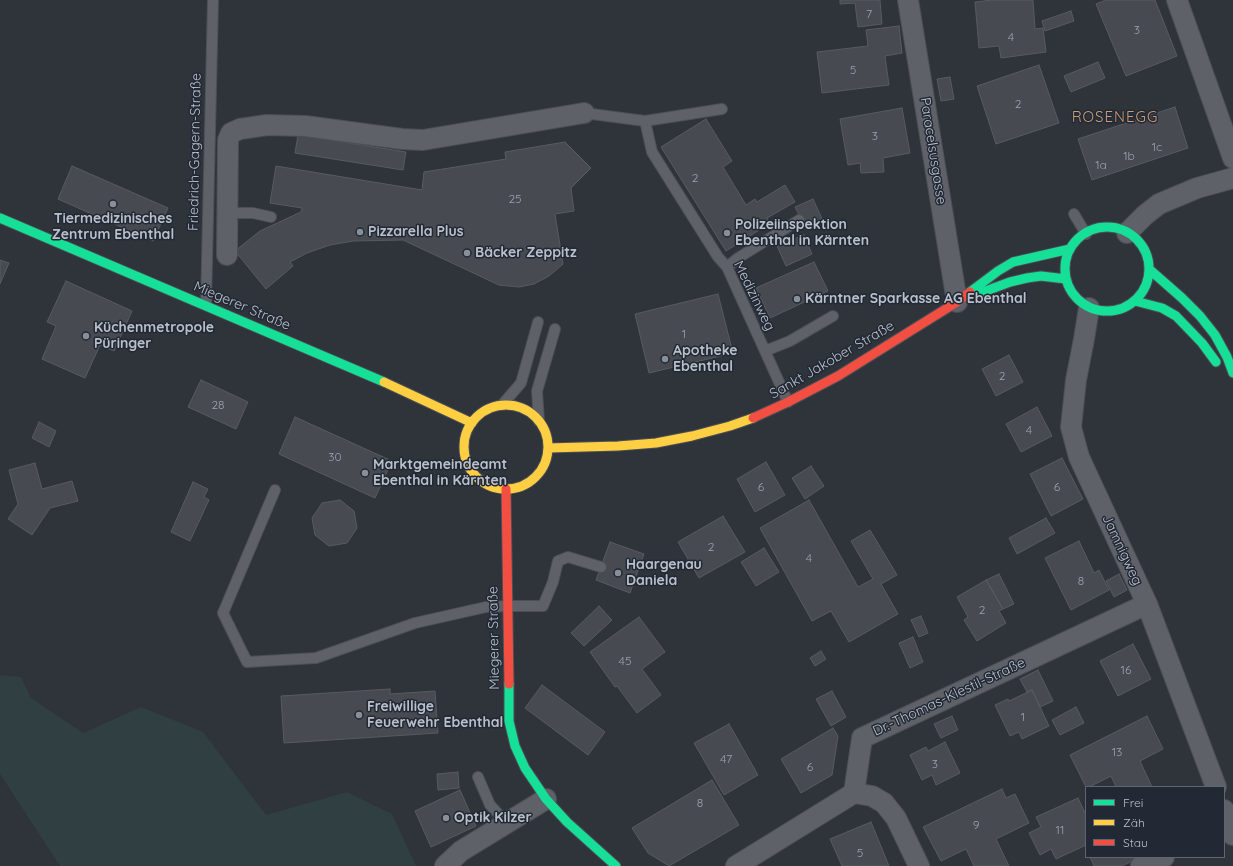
<!DOCTYPE html>
<html>
<head>
<meta charset="utf-8">
<style>
  body { margin:0 }
  #map { position:relative; width:1233px; height:866px; overflow:hidden; background:#2f333a; font-family:Quicksand,sans-serif }
  canvas { display:block }
  .legend { position:absolute; left:1085px; top:786px; width:140px; height:72px; box-sizing:border-box; background:#222935; border:1px solid #5f6571; margin:0; padding:5px 7px; list-style:none; font-size:12px; color:#bac0ca }
  .legend li { display:flex; align-items:center; gap:8px; height:20px }
  .legend b { width:20px; border:1px solid #5f6571 }
</style>
</head>
<body>
<div id="map">
<canvas width="1233" height="866"></canvas>
<ul class="legend">
<li><b style="height:5px;background:#16e098"></b>Frei</li>
<li><b style="height:5px;background:#ffcf43"></b>Zäh</li>
<li><b style="height:5px;background:#f24e42"></b>Stau</li>
</ul>
</div>
<script>
const ctx = document.querySelector('canvas').getContext('2d');
ctx.lineJoin = 'round';
function fillPath(path, color) { ctx.fillStyle = color; ctx.fill(path, 'evenodd'); }
const shape = rows => new Path2D(rows.map(r => 'M' + r).join(''));
function stroke(path, color, width, dash) { ctx.strokeStyle = color; ctx.lineWidth = width; ctx.lineCap = dash ? 'butt' : 'round'; ctx.setLineDash(dash || []); ctx.stroke(path); }
function label(font, color, halo, rows, align = 'center') {
  ctx.font = font + ' Quicksand,sans-serif'; ctx.lineWidth = 3; ctx.setLineDash([]); ctx.textBaseline = 'middle'; ctx.strokeStyle = halo; ctx.fillStyle = color; for (const [text, x, y, turn = 0] of rows) {
    ctx.save(); ctx.translate(x, y); ctx.rotate((+turn || 0) * Math.PI / 180); ctx.textAlign = isNaN(turn) ? turn : align; if (halo) ctx.strokeText(text, 0, 0); ctx.fillText(text, 0, 0); ctx.restore();
  }
}
fillPath(shape([
  [0,675,21,677,31,698,83,733,141,707,203,732,266,815,347,792,392,814,416,866,60,866,0,774]
]), '#2f3f42');
const building = shape([
  [840,0,880,0,882,24,858,27,855,3,840,4,840,0],
  [992,0,1033,0,1035,29,1043,28,1046,52,1001,58,999,46,979,48,975,2,992,0],
  [1106,0,1155,0,1177,56,1126,76,1096,4,1106,0],
  [1071,11,1074,21,1045,31,1042,21,1071,11],
  [899,26,902,53,885,56,889,85,822,93,817,52,868,46,866,30,899,26],
  [1098,62,1105,78,1071,92,1064,76,1098,62],
  [1039,65,1059,123,996,144,977,86,1039,65],
  [950,77,954,99,941,101,937,79,950,77],
  [1175,107,1188,148,1092,180,1078,139,1175,107],
  [902,108,910,153,883,158,884,172,861,173,860,163,848,165,840,119,902,108],
  [706,119,732,161,723,167,746,205,755,199,757,202,785,185,795,202,767,218,770,223,726,251,661,147,706,119],
  [298,135,406,152,403,170,295,153,298,135],
  [565,142,591,168,571,188,574,211,555,214,563,264,549,276,534,284,519,287,499,285,403,240,353,241,330,245,307,253,290,262,293,266,266,289,235,251,260,231,301,212,302,208,270,203,276,166,422,190,424,172,506,159,505,152,565,142],
  [72,166,168,208,153,241,58,199,72,166],
  [813,199,823,221,806,229,795,207,813,199],
  [804,235,812,254,786,266,777,246,804,235],
  [0,260,9,263,0,284,0,260],
  [814,262,828,291,770,318,756,288,814,262],
  [66,281,132,311,114,351,100,345,85,378,42,359,56,326,47,322,66,281],
  [718,294,733,353,649,373,635,314,718,294],
  [1009,355,1023,382,996,396,982,369,1009,355],
  [201,380,248,402,236,429,188,407,201,380],
  [1037,407,1052,436,1021,452,1006,424,1037,407],
  [295,417,392,461,375,498,279,454,295,417],
  [39,422,56,431,49,447,32,438,39,422],
  [1062,458,1083,499,1051,516,1030,474,1062,458],
  [766,462,785,495,755,512,737,479,766,462],
  [35,463,42,489,72,481,78,501,50,508,32,535,8,519,18,504,9,470,35,463],
  [811,466,824,486,805,499,792,478,811,466],
  [193,482,208,489,204,497,209,500,190,541,171,532,193,482],
  [340,500,354,511,357,528,347,543,329,546,315,535,312,518,322,503,340,500],
  [809,500,858,587,873,579,851,541,870,530,897,575,881,584,898,614,849,642,831,611,812,621,760,528,809,500],
  [723,516,745,552,699,578,678,542,723,516],
  [1046,518,1055,533,1017,554,1009,538,1046,518],
  [1079,541,1094,573,1099,570,1109,590,1071,610,1045,558,1079,541],
  [610,542,644,554,630,593,596,580,610,542],
  [764,548,779,572,756,586,741,562,764,548],
  [999,574,1014,604,1003,609,986,580,999,574],
  [1119,574,1127,590,1114,597,1106,581,1119,574],
  [986,580,1003,609,999,611,1006,623,977,641,964,620,968,617,957,597,986,580],
  [599,606,612,620,584,646,571,633,599,606],
  [921,616,928,633,919,637,911,620,921,616],
  [639,617,665,652,642,669,661,695,637,713,617,686,615,687,590,652,639,617],
  [913,637,923,662,910,668,899,643,913,637],
  [1133,644,1151,679,1118,696,1100,661,1133,644],
  [821,651,826,659,815,666,810,658,821,651],
  [1038,670,1053,701,1040,707,1032,690,1027,692,1020,679,1038,670],
  [542,685,605,732,588,755,525,708,542,685],
  [390,689,390,694,435,691,438,733,284,743,281,696,390,689],
  [1032,690,1049,726,1022,739,1019,732,1010,736,995,705,1008,699,1009,701,1032,690],
  [832,691,846,717,831,726,816,699,832,691],
  [1076,707,1084,723,1060,735,1052,720,1076,707],
  [952,716,958,730,941,738,934,724,952,716],
  [1147,716,1163,749,1140,761,1152,787,1116,787,1111,776,1089,787,1086,787,1070,755,1147,716],
  [729,724,758,775,724,795,694,743,729,724],
  [833,728,838,736,832,775,801,793,781,759,833,728],
  [945,742,960,773,936,785,932,775,922,780,910,755,926,747,928,751,945,742],
  [458,772,459,788,438,790,437,774,458,772],
  [712,780,739,825,669,866,648,853,632,828,712,780],
  [1002,789,1006,798,1015,794,1029,823,996,839,1009,866,974,866,966,849,941,861,923,827,1002,789],
  [460,790,476,826,431,847,415,811,460,790],
  [1078,798,1086,815,1086,845,1056,859,1051,849,1040,855,1029,833,1041,827,1036,817,1078,798],
  [871,822,889,866,842,866,830,839,871,822],
  [1090,857,1143,857,1121,866,1094,866,1090,857]
]);
fillPath(building, '#474a51');
stroke(building, '#575b62', 1);
const lane = shape([
  [584,113,645,121,722,109],
  [645,121,652,152,718,257,727,267,788,402],
  [227,213,253,213,271,217],
  [1074,214,1086,234],
  [727,267,738,258,799,220],
  [206,305,213,0],
  [765,351,790,341,833,316],
  [502,405,521,383,538,322],
  [539,421,537,391,555,329],
  [275,490,223,613,247,662,316,658,415,623,486,607,507,606,543,606,553,582,558,561,568,557,601,567],
  [478,777,490,805,507,823]
]);
const street = shape([
  [908,0,957,302],
  [1177,0,1233,158],
  [1127,233,1145,215,1159,204,1197,188,1233,178],
  [227,255,228,140,231,133,240,129,267,125,305,126,402,139,423,140,584,113],
  [1089,308,1084,339,1076,380,1071,427,1079,457,1147,604,1216,787],
  [854,793,872,796,884,803,896,818,919,866],
  [1224,810,1233,835],
  [445,866,461,851,546,799],
  [736,866,854,793,862,738,1147,604],
  [1141,866,1164,857]
]);
const fast = shape([
  [0,218,384,382],
  '1065 269a42 42 0 1 1 84 0a42 42 0 1 1-84 0Z',
  [1149,269,1182,298,1200,316,1215,335,1227,357,1233,373],
  [970,292,998,271,1013,262,1070,249],
  [983,292,1010,282,1027,278,1041,276,1066,279],
  [1135,301,1162,308,1176,316,1202,343,1216,362],
  [509,684,509,721,515,746,525,768,546,799,567,822,616,866]
]);
const slow = shape([
  [384,382,472,423],
  '464 447a42 42 0 1 1 84 0a42 42 0 1 1-84 0Z',
  [548,448,618,446,656,443,692,436,730,426,753,418]
]);
const jam = shape([
  [753,418,788,402,838,376,957,302,970,292],
  [506,489,509,684]
]);
stroke(lane, '#4c4f55', 12);
stroke(street, '#4c4f55', 22);
stroke(fast, '#4c4f55', 11);
stroke(slow, '#4c4f55', 11);
stroke(jam, '#4c4f55', 11);
stroke(lane, '#5e6268', 10);
stroke(street, '#5e6268', 20);
stroke(fast, '#16e098', 9);
stroke(slow, '#ffcf43', 9);
stroke(jam, '#f24e42', 9);
for (const [x, y, r, color] of [
  [113,204,4,"#898f98"],
  [360,232,4,"#898f98"],
  [727,233,4,"#898f98"],
  [467,253,4,"#898f98"],
  [797,299,4,"#898f98"],
  [86,336,4,"#898f98"],
  [665,359,4,"#898f98"],
  [365,473,4,"#898f98"],
  [618,573,4,"#898f98"],
  [359,715,4,"#898f98"],
  [446,818,4,"#898f98"]
]) { const dot = new Path2D(); dot.arc(x, y, r, 0, 2 * Math.PI); ctx.fillStyle = color; ctx.fill(dot); stroke(dot, '#222935', 1.5); }
label('12px', '#9da2ac', null, [
  ["7",869,14],
  ["3",1137,30],
  ["4",1011,37],
  ["5",853,70],
  ["2",1018,104],
  ["3",875,136],
  ["1c",1157,147],
  ["1b",1129,156],
  ["1a",1101,165],
  ["2",695,178],
  ["25",515,199],
  ["1",684,334],
  ["2",1002,376],
  ["28",218,405],
  ["4",1029,430],
  ["30",335,457],
  ["6",761,487],
  ["6",1057,487],
  ["2",711,547],
  ["4",809,558],
  ["8",1081,581],
  ["2",982,610],
  ["45",625,661],
  ["16",1126,670],
  ["1",1023,717],
  ["13",1117,752],
  ["47",726,759],
  ["3",935,764],
  ["6",810,767],
  ["8",700,803],
  ["9",976,825],
  ["11",1060,830],
  ["5",860,853]
]);
label('14px', '#bac0ca', '#222935', [
  ["Paracelsusgasse",933,151,81],
  ["Friedrich-Gagern-Straße",195,152,-89],
  ["Medizinweg",754,296,64],
  ["Miegerer Straße",242,306,23],
  ["Sankt Jakober Straße",832,360,-30],
  ["Jamnigweg",1122,550,65],
  ["Miegerer Straße",494,638,-91],
  ["Dr.-Thomas-Klestil-Straße",949,697,-25]
]);
label('bold 14px', '#bac0ca', '#222935', [
  ["Tiermedizinisches",113,219,"center"],
  ["Zentrum Ebenthal",113,235,"center"],
  ["Polizeiinspektion",735,225],
  ["Ebenthal in Kärnten",735,241],
  ["Pizzarella Plus",368,232],
  ["Bäcker Zeppitz",475,253],
  ["Kärntner Sparkasse AG Ebenthal",805,299],
  ["Küchenmetropole",94,328],
  ["Püringer",94,344],
  ["Apotheke",673,351],
  ["Ebenthal",673,367],
  ["Marktgemeindeamt",373,465],
  ["Ebenthal in Kärnten",373,481],
  ["Haargenau",626,565],
  ["Daniela",626,581],
  ["Freiwillige",367,707],
  ["Feuerwehr Ebenthal",367,723],
  ["Optik Kilzer",454,818]
], 'left');
ctx.letterSpacing = '1px';
label('15px', '#cb9d74', '#222935', [
  ["ROSENEGG",1115,117]
]);
ctx.letterSpacing = '0px';
</script>
</body>
</html>
